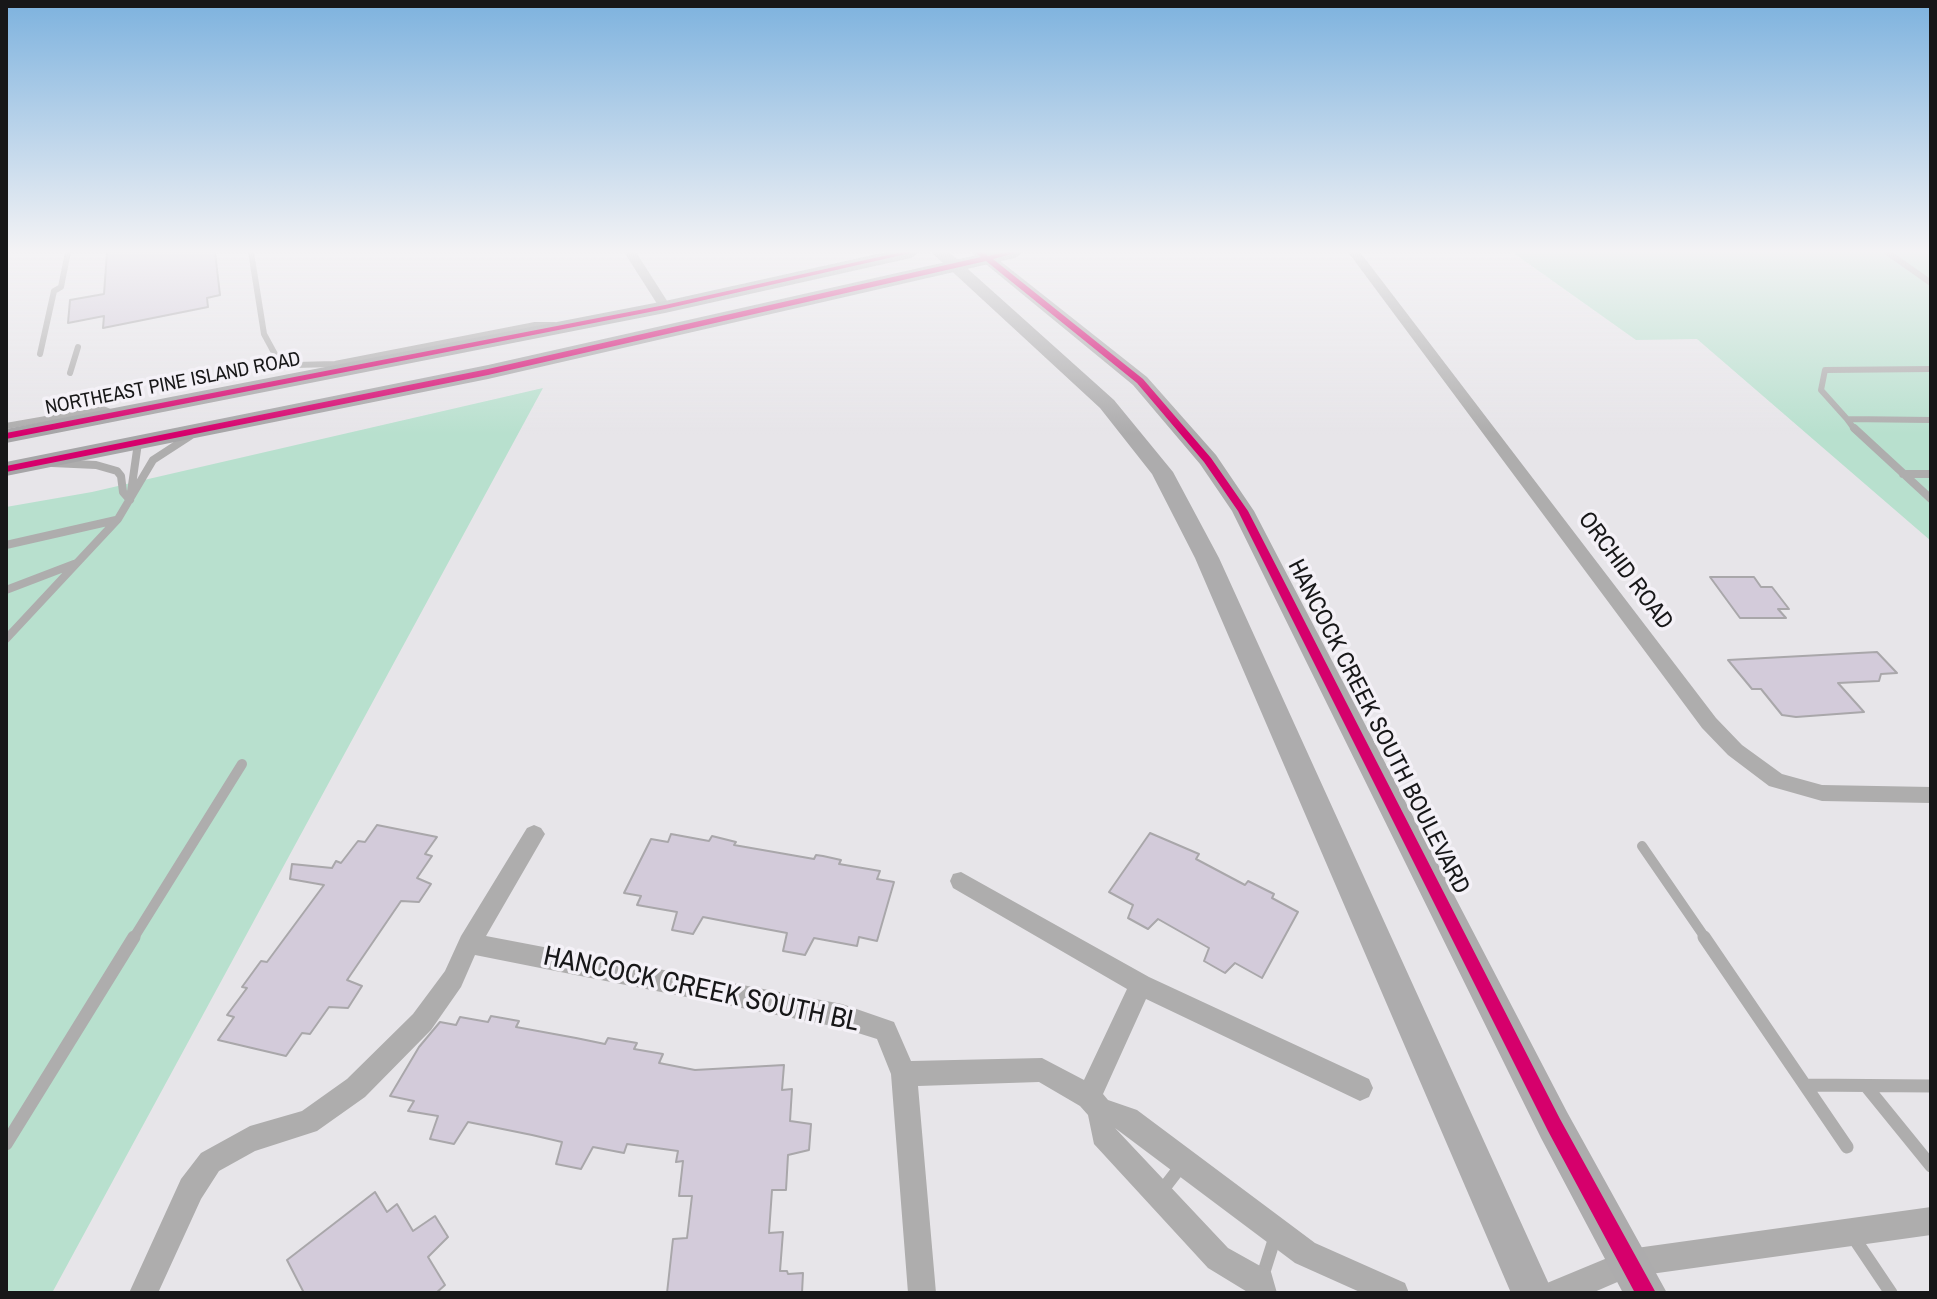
<!DOCTYPE html>
<html>
<head>
<meta charset="utf-8">
<style>
  body { margin:0 }
  #map { position:relative; width:1937px; height:1299px; overflow:hidden; background:#e7e5e9; font-family:"Archivo Narrow",sans-serif }
  canvas { display:block }
  .frame { position:absolute; inset:0; border:8px solid #171718; pointer-events:none }
</style>
</head>
<body>
<div id="map">
<canvas width="1937" height="1299"></canvas>
<div class="frame"></div>
</div>
<script>
const ctx = document.querySelector('canvas').getContext('2d');
ctx.lineJoin = 'round';
function fillPath(path, color) { ctx.fillStyle = color; ctx.fill(path, 'evenodd'); }
const shape = rows => new Path2D(rows.map(r => 'M' + r).join(''));
function stroke(path, color, width, dash) { ctx.strokeStyle = color; ctx.lineWidth = width; ctx.lineCap = dash ? 'butt' : 'round'; ctx.setLineDash(dash || []); ctx.stroke(path); }
function label(font, color, halo, rows, align = 'center') {
  ctx.font = font + ' "Archivo Narrow",sans-serif'; ctx.lineWidth = 7; ctx.setLineDash([]); ctx.textBaseline = 'middle'; ctx.strokeStyle = halo; ctx.fillStyle = color; for (const [text, x, y, turn = 0] of rows) {
    ctx.save(); ctx.translate(x, y); ctx.rotate((+turn || 0) * Math.PI / 180); ctx.textAlign = isNaN(turn) ? turn : align; if (halo) ctx.strokeText(text, 0, 0); ctx.fillText(text, 0, 0); ctx.restore();
  }
}
fillPath(shape([
  [1512,252,1931,252,1931,541,1697,339,1636,340],
  [543,388,52,1293,6,1293,6,507,92,492]
]), '#b8e0ce');
const building = shape([
  [107,252,215,252,220,295,207,298,208,307,103,328,104,316,68,323,70,300,104,294,107,252],
  [1710,577,1754,577,1761,587,1772,587,1789,609,1778,609,1786,618,1740,618,1710,577],
  [1877,652,1897,673,1881,674,1879,681,1838,683,1864,712,1796,717,1782,715,1761,689,1752,689,1728,660,1877,652],
  [377,825,437,837,425,854,432,856,417,878,431,884,419,902,401,901,347,980,362,986,348,1008,329,1007,310,1034,302,1033,286,1056,218,1040,234,1017,227,1015,247,988,242,987,261,961,267,962,324,885,290,879,292,864,332,868,336,861,341,863,358,841,365,842,377,825],
  [1150,833,1199,854,1196,859,1245,885,1248,881,1274,894,1272,898,1298,912,1262,978,1235,963,1225,973,1204,961,1209,948,1158,919,1148,929,1128,918,1133,905,1109,892,1150,833],
  [671,834,709,841,712,836,736,842,734,845,814,859,816,855,823,856,841,860,839,864,880,871,877,879,894,882,877,941,859,937,857,946,814,938,805,955,783,951,787,933,739,924,703,917,693,934,672,930,677,912,637,905,641,896,624,893,651,839,668,842,671,834],
  [491,1016,519,1021,516,1027,576,1038,605,1044,608,1038,637,1043,634,1049,663,1054,659,1063,695,1070,784,1065,782,1090,792,1089,790,1121,811,1124,809,1150,788,1155,786,1190,772,1190,769,1233,783,1232,780,1271,787,1271,788,1274,803,1273,802,1293,667,1293,673,1239,687,1238,692,1196,679,1196,683,1161,676,1162,678,1151,627,1144,624,1153,593,1147,581,1169,556,1164,562,1142,532,1135,468,1122,454,1144,430,1139,438,1116,408,1111,414,1101,390,1096,419,1047,440,1022,456,1025,460,1017,488,1022,491,1016],
  [375,1192,387,1212,397,1204,413,1231,435,1216,448,1237,428,1257,445,1285,436,1293,304,1293,287,1260,375,1192]
]);
fillPath(building, '#d3cbda');
stroke(building, '#a9a7aa', 2);
stroke(shape([
  [251,252,264,334,277,358,295,365,335,364,535,325,554,325],
  [1887,252,1931,283],
  [40,354,54,291,61,287,68,252],
  [1931,369,1825,370,1821,390,1847,419,1931,420],
  [70,373,78,347],
  [1847,419,1855,430],
  [6,426,103,409,115,414]
]), '#aeadad', 6);
stroke(shape([
  [1854,428,1931,499],
  [52,463,96,465,117,471,121,476,123,492,130,500],
  [1903,474,1931,474],
  [131,492,138,443],
  [6,545,116,520],
  [6,590,74,564],
  [6,639,118,519,153,460,190,436]
]), '#aeadad', 8);
stroke(shape([
  [1642,846,1706,939],
  [133,939,242,764]
]), '#aeadad', 10);
stroke(shape([
  [1704,937,1847,1147],
  [1805,1085,1931,1086],
  [1866,1086,1931,1166],
  [6,1144,134,937],
  [1161,1192,1181,1166],
  [1852,1235,1891,1293],
  [1262,1278,1276,1234]
]), '#aeadad', 13);
fillPath(shape([
  [624,252,636,252,671,307,669,310,661,310,624,252],
  [1348,252,1360,252,1716,718,1742,745,1782,774,1822,785,1931,787,1931,803,1822,801,1769,786,1728,755,1702,728,1348,252],
  [534,825,541,828,545,834,486,936,842,1004,894,1022,911,1061,1042,1058,1084,1080,1127,989,953,888,950,881,953,874,961,872,1149,977,1369,1079,1373,1088,1369,1097,1360,1101,1146,999,1103,1094,1108,1100,1137,1110,1315,1243,1405,1283,1409,1293,1362,1293,1295,1263,1115,1128,1228,1248,1271,1272,1277,1293,1249,1293,1208,1268,1094,1144,1088,1115,1080,1106,1039,1082,918,1086,936,1293,908,1293,891,1074,877,1039,842,1028,475,955,461,987,431,1030,365,1097,317,1131,255,1151,219,1171,201,1199,158,1293,129,1293,181,1179,201,1153,250,1126,302,1111,347,1079,413,1014,445,971,461,936,527,828,534,825],
  [1931,1207,1931,1235,1629,1277,1592,1293,1543,1293,1547,1283,1629,1249,1931,1207]
]), '#aeadad');
fillPath(shape([
  [931,252,949,252,1114,400,1173,472,1219,558,1553,1293,1511,1293,1195,558,1152,474,1100,408,931,252],
  [971,252,989,252,1147,377,1216,455,1254,511,1567,1112,1667,1293,1623,1293,1541,1138,1232,511,1200,464,1133,385,971,252]
]), '#adacad');
fillPath(shape([
  [886,252,920,252,911,258,665,313,6,443,6,429,665,301,886,252],
  [990,252,1024,252,1015,258,488,379,6,476,6,462,488,365,990,252]
]), '#a6a5a7');
fillPath(shape([
  [901,252,915,252,665,309,6,439,6,433,665,305,901,252],
  [975,252,984,252,988,256,1005,252,1019,252,993,259,1143,379,1211,458,1248,511,1560,1119,1656,1293,1635,1293,1548,1131,1238,511,1204,462,1137,383,986,261,488,375,6,472,6,466,488,369,981,257,975,252]
]), '#d6006c');
const sky = ctx.createLinearGradient(0, 0, 0, 434);
sky.addColorStop(0, '#7db2de');
sky.addColorStop(0.58, '#f4f3f5');
sky.addColorStop(1, '#f4f3f500');
ctx.fillStyle = sky;
ctx.fillRect(0, 0, 1937, 434);
label('20px', '#171718', '#f4f1f7', [
  ["NORTHEAST PINE ISLAND ROAD",173,384,-11]
]);
label('24px', '#171718', '#f4f1f7', [
  ["ORCHID ROAD",1625,571,53],
  ["HANCOCK CREEK SOUTH BOULEVARD",1378,727,63]
]);
label('28px', '#171718', '#f4f1f7', [
  ["HANCOCK CREEK SOUTH BL",701,990,12]
]);
</script>
</body>
</html>
